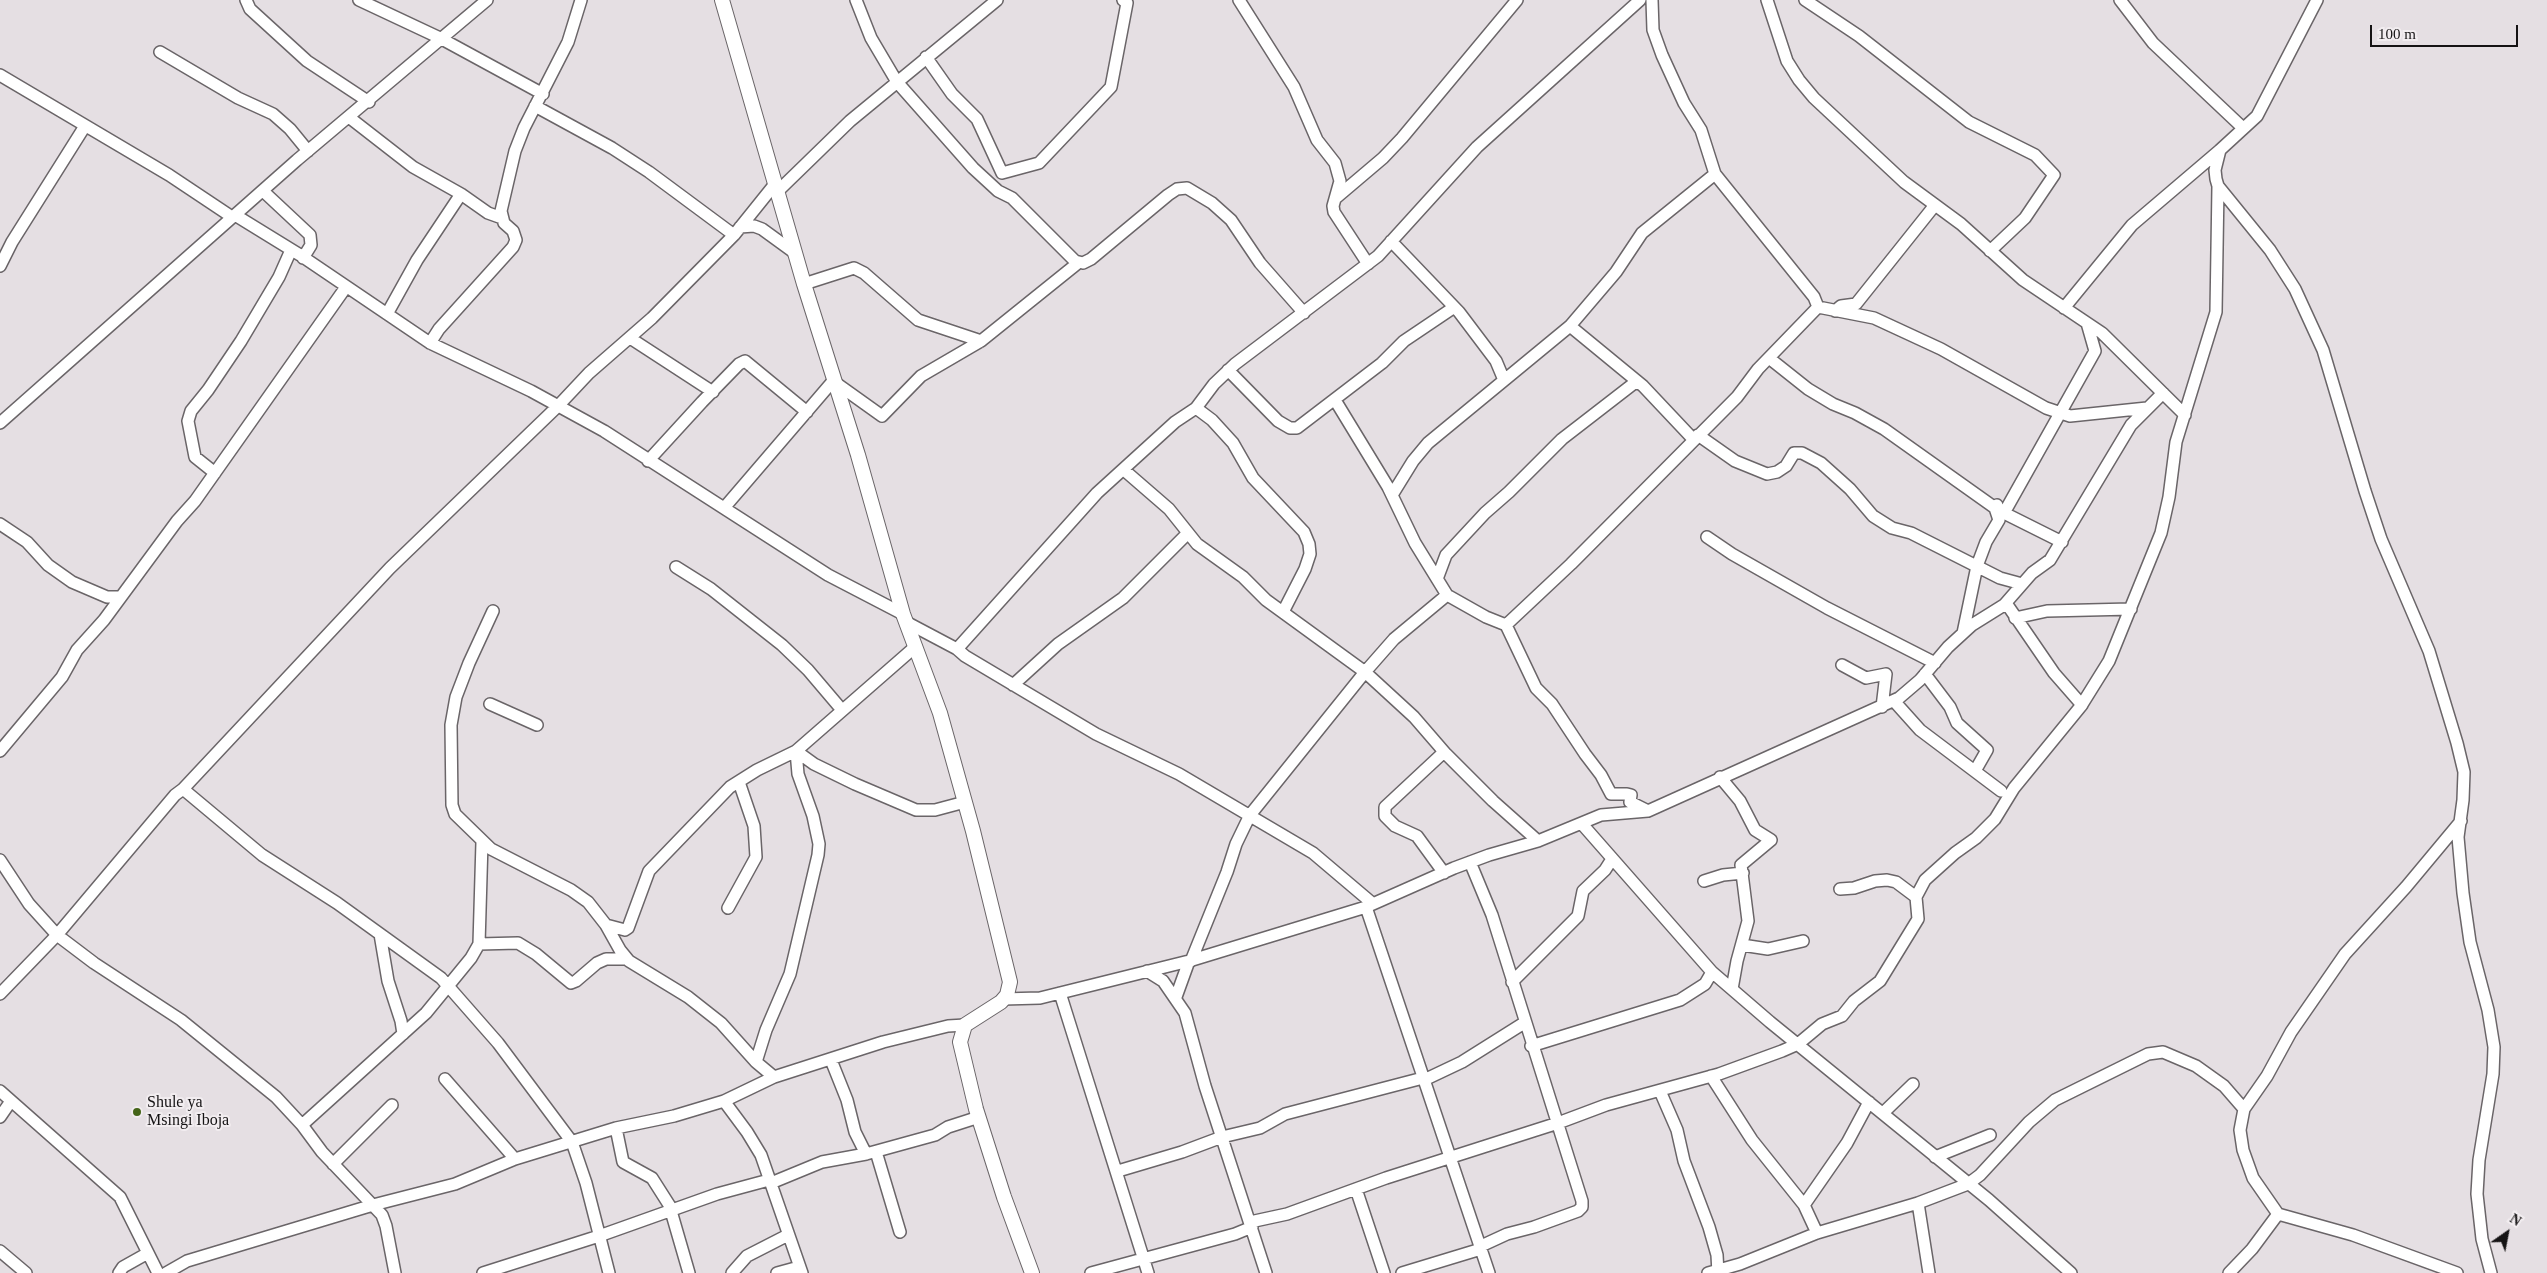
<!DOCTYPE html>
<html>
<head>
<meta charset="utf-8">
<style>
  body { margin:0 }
  #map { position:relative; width:2547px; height:1273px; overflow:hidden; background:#e5dfe3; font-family:"Times New Roman",serif }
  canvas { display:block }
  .north { position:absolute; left:2482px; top:1208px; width:50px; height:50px; -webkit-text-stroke:4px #f2edf0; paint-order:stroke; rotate:33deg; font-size:14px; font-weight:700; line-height:20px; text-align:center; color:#151314 }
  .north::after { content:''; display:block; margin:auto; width:18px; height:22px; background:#151314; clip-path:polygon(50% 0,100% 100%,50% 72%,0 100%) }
  .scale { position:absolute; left:2370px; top:25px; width:148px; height:22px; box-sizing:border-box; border:2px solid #151314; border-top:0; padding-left:6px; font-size:15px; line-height:18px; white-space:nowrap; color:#151314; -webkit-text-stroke:4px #f2edf0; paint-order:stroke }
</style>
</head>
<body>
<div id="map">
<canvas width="2547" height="1273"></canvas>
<div class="north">N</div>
<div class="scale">100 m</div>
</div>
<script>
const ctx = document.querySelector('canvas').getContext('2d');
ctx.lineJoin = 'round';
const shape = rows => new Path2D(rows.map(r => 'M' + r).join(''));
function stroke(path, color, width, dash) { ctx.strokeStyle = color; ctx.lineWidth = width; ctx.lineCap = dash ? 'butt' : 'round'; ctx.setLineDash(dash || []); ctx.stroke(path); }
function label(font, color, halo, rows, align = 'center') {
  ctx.font = font + ' "Times New Roman",serif'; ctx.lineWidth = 4; ctx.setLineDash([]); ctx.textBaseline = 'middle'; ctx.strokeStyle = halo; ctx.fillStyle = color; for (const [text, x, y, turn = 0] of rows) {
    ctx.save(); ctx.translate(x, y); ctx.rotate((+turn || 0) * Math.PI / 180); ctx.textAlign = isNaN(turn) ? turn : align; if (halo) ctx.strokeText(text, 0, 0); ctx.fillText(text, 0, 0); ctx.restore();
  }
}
const minor = shape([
  [246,0,250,9,307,61,369,102],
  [359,0,440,38,543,94],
  [856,0,871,38,897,82,973,168,998,191,1012,198,1075,261,1083,263,1091,259,1168,195,1177,189,1187,188,1212,203,1231,220,1260,263,1304,313],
  [1239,0,1294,87,1317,140,1335,163,1340,181,1333,206,1334,212,1368,264],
  [1767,0,1787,61,1799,80,1814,98,1904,182,1961,224,2023,280,2102,333,2185,415],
  [1805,0,1859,36,1969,122,2035,155,2054,175,2025,218,1990,251],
  [2120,0,2153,43,2243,128],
  [2317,0,2257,116,2220,150,2215,170,2216,179,2218,186,2270,250,2295,289,2323,350,2365,491,2381,539,2429,651,2457,743,2464,772,2463,800,2458,837,2463,893,2470,942,2488,1010,2494,1047,2493,1074,2479,1160,2477,1194,2482,1239,2491,1273],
  [160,52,238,98,273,114,290,129,308,151],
  [926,57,952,94,977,119,1002,173,1039,163,1111,87,1127,3,1123,0],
  [0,75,169,175,232,217],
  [535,106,612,148,649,172,734,235],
  [350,118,413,167,461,194,488,213,502,218],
  [263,191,310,235,311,245,303,258],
  [777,192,850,121,997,0],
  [1337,197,1383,158,1402,138,1517,0],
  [235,215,300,255,430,343,531,391,604,431,828,575,903,614],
  [740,227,754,226,762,229,795,253],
  [1391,241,1459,312,1496,361,1504,380],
  [0,266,12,242,85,126],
  [804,284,854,268,864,273,918,320,981,341,1078,263],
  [1818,307,1874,318,1941,349,2046,408,2070,416,2147,408],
  [2064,308,2132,225,2220,150],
  [1835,311,1841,306,1856,304,1935,205],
  [387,314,417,260,461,194],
  [1570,326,1643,386,1693,439],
  [630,338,713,392],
  [430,343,439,329,513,247,516,240,513,231,504,223,501,211,515,151,524,128,568,42,581,0],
  [1769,358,1808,389,1833,404,1855,413,1884,429,1998,510,2062,542],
  [1228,370,1278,421,1290,428,1297,428,1382,363,1404,341,1453,308],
  [1335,400,1388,487,1415,543,1447,595,1486,617,1506,625,1571,564,1737,397,1758,369,1818,307,1814,297,1715,174,1701,130,1684,103,1662,55,1653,30,1652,0],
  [1196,408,1212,420,1233,443,1253,478,1304,532,1309,544,1310,554,1305,569,1283,612],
  [0,423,297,160,487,0],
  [1698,435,1735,461,1767,474,1777,472,1786,466,1794,453,1802,453,1821,463,1850,489,1873,516,1892,528,1911,533,2000,578,2022,584],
  [648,461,702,402,739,364,745,361,807,412],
  [1124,470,1169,509,1197,544,1243,577,1266,600,1365,672,1414,717,1446,754,1493,801,1538,841],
  [215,473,195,457,188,421,191,411,208,390,241,341,279,277,291,250],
  [1392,495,1413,461,1428,443,1570,326,1616,272,1642,233,1715,174],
  [724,508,833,381,882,416,921,376,981,341],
  [2004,513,2095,351,2087,323],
  [0,524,27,542,48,565,72,582,107,597,120,597],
  [1707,537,1732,554,1827,608,1935,663],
  [676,567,711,589,782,645,808,670,842,710],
  [1437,579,1446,555,1485,513,1509,492,1562,439,1637,381],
  [2006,603,2054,673,2082,705],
  [493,611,469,663,456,697,451,725,452,805,455,814,491,849,571,890,588,902,606,925,620,950,629,961,688,997,721,1023,756,1062,774,1077],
  [2015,618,2047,611,2131,609],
  [906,622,957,649,965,656,1096,734,1179,774,1313,853,1372,903],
  [1506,625,1536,688,1552,704,1585,754,1601,775,1611,794,1627,794,1631,795,1630,802,1648,811],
  [1963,633,1977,566,1986,542,1999,520,1995,508,1997,505],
  [957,649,1097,493,1175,422,1196,408,1214,384,1235,364,1378,256,1477,147,1640,0],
  [1842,665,1866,678,1886,674,1882,707],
  [1925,674,1950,707,1957,723,1987,750,1975,771],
  [1013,685,1058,644,1123,598,1188,533],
  [1894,701,1920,730,2001,791],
  [490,704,537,725],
  [0,751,62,677,77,650,104,620,177,521,195,501,346,287],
  [796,751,814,764,855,784,916,810,935,810,965,802],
  [1720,777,1740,801,1755,830,1771,840,1741,865,1748,921,1737,961,1732,989],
  [183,789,262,855,337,903,441,978,498,1043,572,1142,586,1183,609,1273],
  [1582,824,1712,972,1770,1022,1989,1200,2071,1273],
  [0,860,29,904,57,935,94,963,181,1020,276,1097,302,1125,322,1152,382,1215,386,1226,395,1273],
  [1470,862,1492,915,1582,1201,1582,1207,1578,1211,1534,1227,1507,1234,1481,1246],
  [1444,873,1417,836,1395,826,1385,816,1385,807,1444,752],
  [1704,881,1723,875,1743,873],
  [1840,889,1854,888,1875,881,1887,880,1896,882,1916,897],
  [1366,907,1489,1273],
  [728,908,756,857,754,826,739,782],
  [606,925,625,930,628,928,649,871,730,787,757,770,796,751,915,647],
  [380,934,388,981,401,1021,403,1034],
  [479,944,518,943,536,954,571,983,576,981,597,963,606,959,627,959],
  [1742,945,1768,949,1803,941],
  [1191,961,1227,872,1236,844,1250,815,1365,672,1394,639,1447,595],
  [1147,971,1163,981,1185,1013,1205,1086,1266,1273],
  [1512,982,1578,916,1583,891,1605,870,1612,859],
  [1060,993,1148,1273],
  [0,994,57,935,175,795,183,789,390,568,558,406,589,373,652,318,734,235,775,184],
  [1176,997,1189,961],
  [1003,999,1040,998,1189,961,1366,907,1454,868,1489,855,1538,841,1601,815,1648,811,1899,698,1920,680,1948,647,1972,625,2004,605,2032,573,2050,560,2131,425,2163,393],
  [1531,1046,1680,1000,1705,984,1712,972],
  [831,1060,847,1100,855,1132,866,1154],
  [756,1062,766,1030,790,974,818,855,819,844,813,816,798,774,796,751],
  [1711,1076,1752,1140,1804,1205,1817,1233],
  [445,1079,515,1159],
  [1424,1080,1462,1062,1524,1023],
  [0,1091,120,1197,158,1273],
  [1660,1091,1677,1130,1684,1161,1709,1227,1717,1255,1718,1273],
  [724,1101,747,1132,761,1155,802,1273],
  [1883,1113,1913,1084],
  [0,1117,11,1101],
  [302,1125,426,1013,471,958,479,944,482,842],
  [616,1128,623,1162,652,1178,673,1211],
  [877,1155,900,1232],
  [1935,1157,1990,1135],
  [333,1164,392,1105],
  [1118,1171,1182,1152,1222,1137,1260,1128,1285,1114,1423,1078],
  [771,1183,822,1162,866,1154,935,1135,948,1127,979,1117],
  [1356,1189,1384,1273],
  [1918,1203,1929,1273],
  [1804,1205,1847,1143,1869,1102],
  [671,1211,689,1273],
  [1250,1222,1287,1214,1386,1178,1558,1123,1606,1105,1719,1074,1782,1051,1798,1044,1822,1024,1842,1016,1854,1001,1880,981,1918,919,1916,897,1925,880,1955,853,1976,838,1995,819,2014,788,2081,706,2109,661,2161,533,2169,497,2176,442,2216,312,2218,186],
  [0,1251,26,1273],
  [119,1273,123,1267,148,1253],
  [166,1273,187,1261,373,1205,455,1184,515,1159,616,1128,674,1116,724,1101,774,1077,883,1042,948,1026,965,1025],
  [483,1273,599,1236,717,1194,769,1180],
  [732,1273,747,1256,788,1235],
  [777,1273,799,1267],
  [1091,1273,1235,1234,1252,1227],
  [1402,1273,1481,1249],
  [1708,1273,1740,1264,1817,1233,1918,1203,1968,1184,1980,1175,2029,1122,2055,1100,2148,1054,2163,1052,2196,1066,2224,1086,2244,1109],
  [2229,1273,2252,1249,2278,1214],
  [2457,1273,2353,1235,2278,1214,2253,1178,2243,1150,2240,1130,2244,1109,2267,1076,2291,1032,2345,954,2406,887,2461,821]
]);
const tertiary = shape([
  [722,0,804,284,858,455,903,614,940,713,973,831,1010,982,1007,995,1001,1002,965,1025,960,1042,976,1109,1004,1197,1032,1273]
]);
stroke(minor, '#6a6568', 14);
stroke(tertiary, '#6a6568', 16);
stroke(minor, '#fff', 11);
stroke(tertiary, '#fff', 14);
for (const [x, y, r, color] of [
  [137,1112,5,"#446418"]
]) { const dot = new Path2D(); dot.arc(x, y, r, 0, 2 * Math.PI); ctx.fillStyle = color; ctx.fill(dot); stroke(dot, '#f2edf0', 2); }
label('16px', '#151314', '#f2edf0', [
  ["Shule ya",147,1103],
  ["Msingi Iboja",147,1121]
], 'left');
</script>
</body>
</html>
